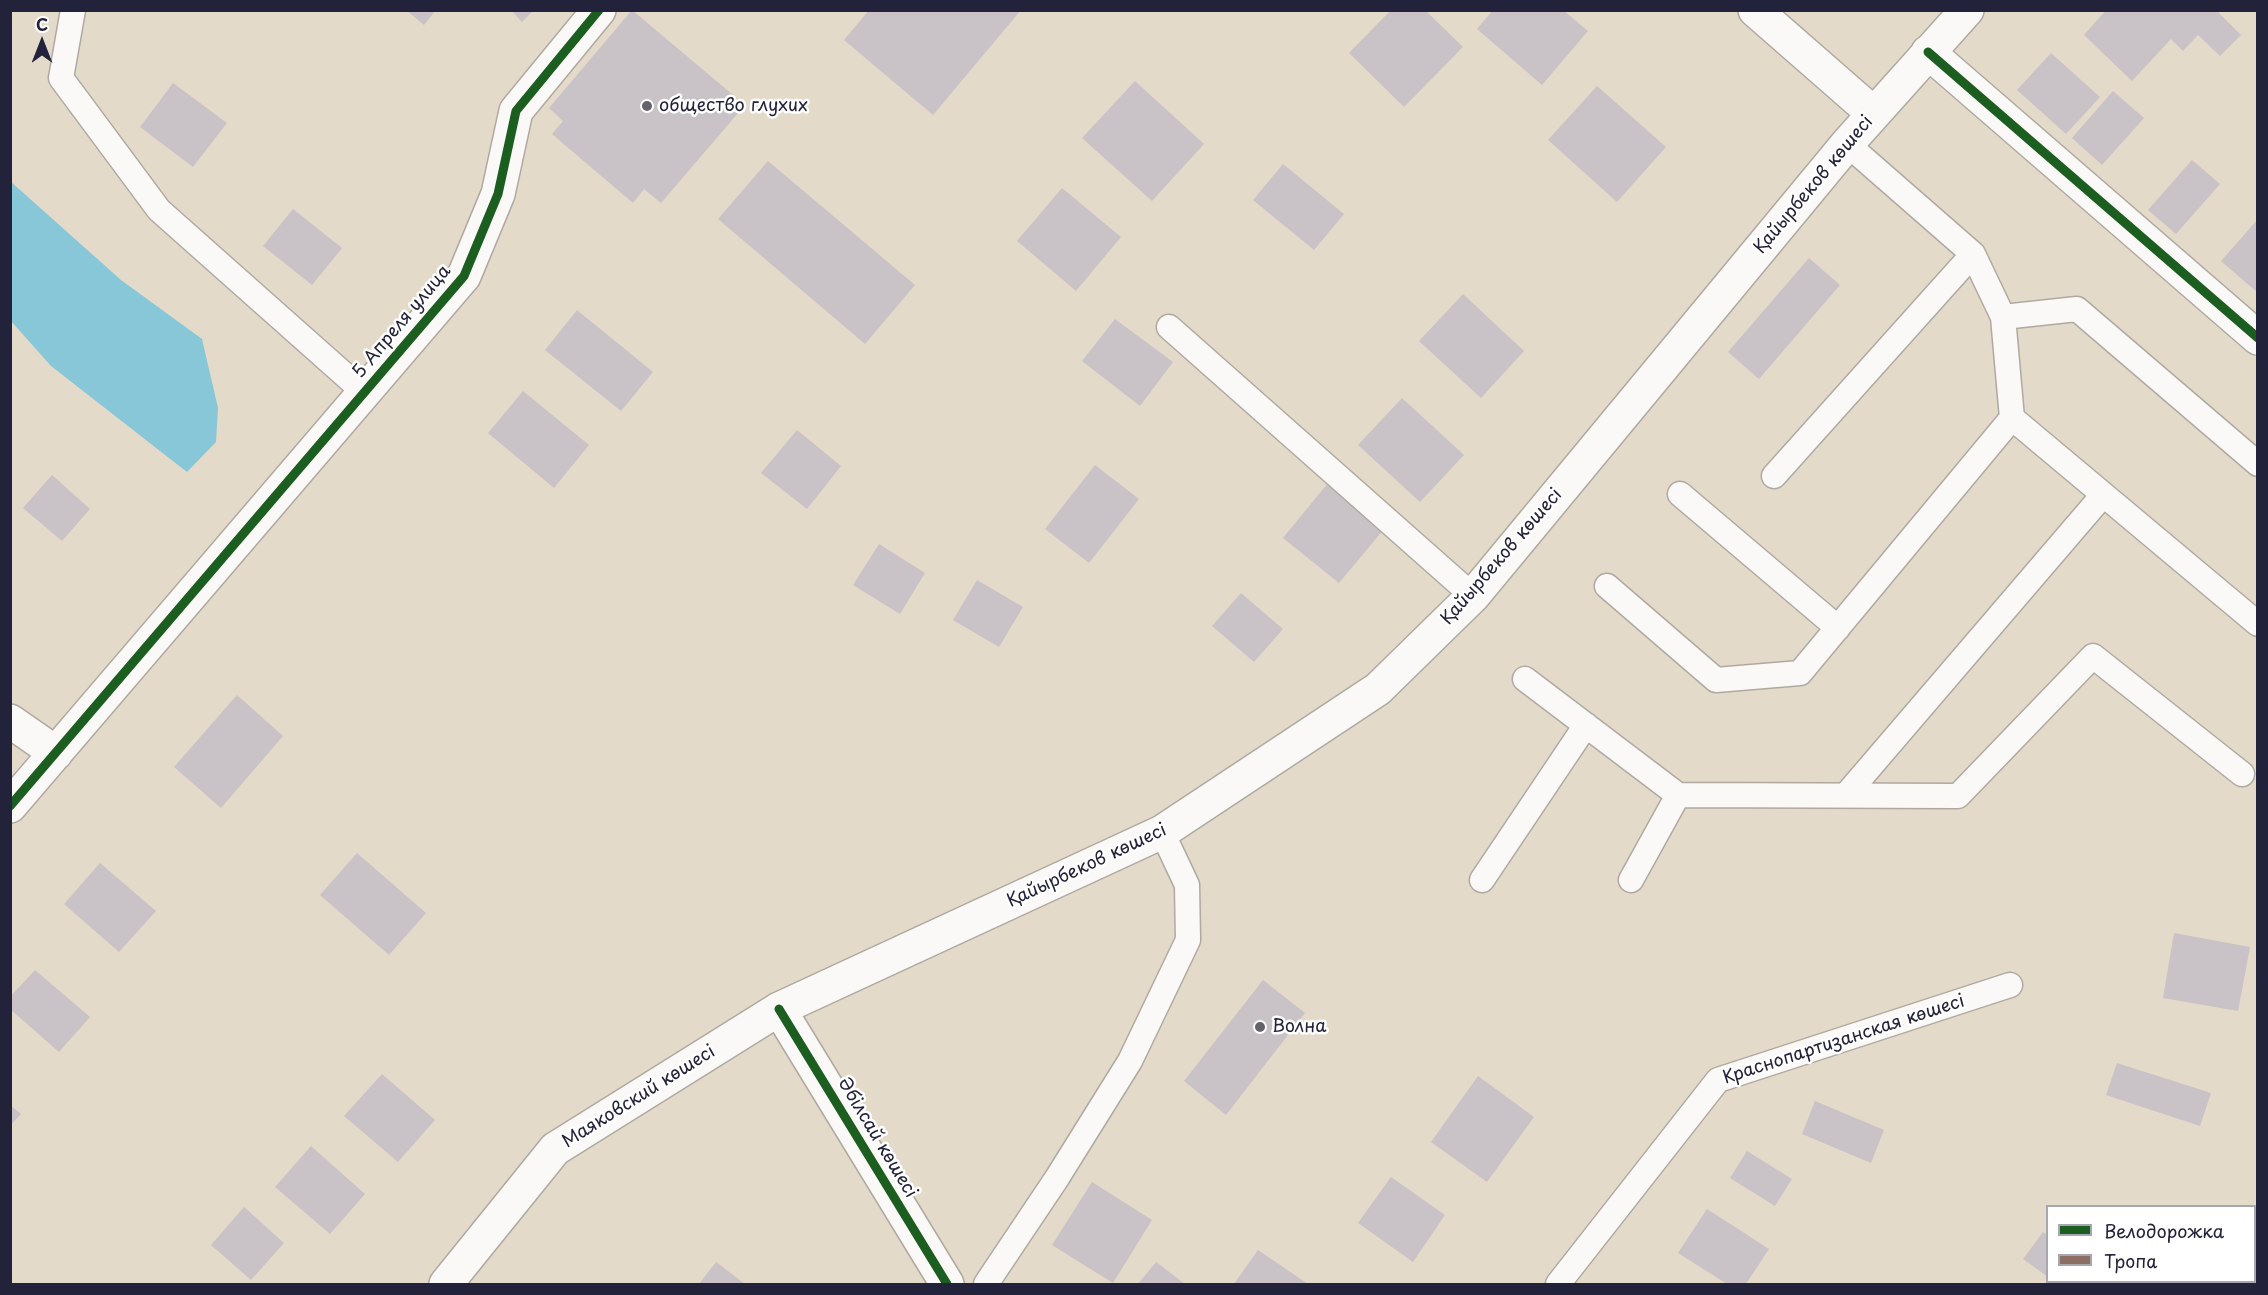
<!DOCTYPE html>
<html>
<head>
<meta charset="utf-8">
<style>
  body { margin:0 }
  #map { position:relative; width:2268px; height:1295px; overflow:hidden; background:#e4dac9; font-family:"Playpen Sans",sans-serif }
  canvas { display:block }
  .frame { position:absolute; inset:0; border:12px solid #22223b; pointer-events:none }
  .legend { position:absolute; left:2046px; top:1205px; width:210px; height:78px; box-sizing:border-box; background:#fff; border:2px solid #a7a7b1; margin:0; padding:8px 10px; list-style:none; font-size:18px; color:#22223b }
  .legend li { display:flex; align-items:center; gap:12px; height:30px }
  .legend b { width:30px; border:2px solid #a7a7b1 }
  .north { position:absolute; left:12px; top:12px; width:60px; height:60px; -webkit-text-stroke:4px #fff; paint-order:stroke; rotate:0deg; font-size:16px; font-weight:700; line-height:24px; text-align:center; color:#22223b }
  .north::after { content:''; display:block; margin:auto; width:21px; height:27px; background:#22223b; clip-path:polygon(50% 0,100% 100%,50% 72%,0 100%) }
</style>
</head>
<body>
<div id="map">
<canvas width="2268" height="1295"></canvas>
<div class="frame"></div>
<ul class="legend">
<li><b style="height:8px;background:#1b5e20"></b>Велодорожка</li>
<li><b style="height:8px;background:#8d6e63"></b>Тропа</li>
</ul>
<div class="north">С</div>
</div>
<script>
const ctx = document.querySelector('canvas').getContext('2d');
ctx.lineJoin = 'round';
function fillPath(path, color) { ctx.fillStyle = color; ctx.fill(path, 'evenodd'); }
const shape = rows => new Path2D(rows.map(r => 'M' + r).join(''));
function stroke(path, color, width, dash) { ctx.strokeStyle = color; ctx.lineWidth = width; ctx.lineCap = dash ? 'butt' : 'round'; ctx.setLineDash(dash || []); ctx.stroke(path); }
function label(font, color, halo, rows, align = 'center') {
  ctx.font = font + ' "Playpen Sans",sans-serif'; ctx.lineWidth = 5; ctx.setLineDash([]); ctx.textBaseline = 'middle'; ctx.strokeStyle = halo; ctx.fillStyle = color; for (const [text, x, y, turn = 0] of rows) {
    ctx.save(); ctx.translate(x, y); ctx.rotate((+turn || 0) * Math.PI / 180); ctx.textAlign = isNaN(turn) ? turn : align; if (halo) ctx.strokeText(text, 0, 0); ctx.fillText(text, 0, 0); ctx.restore();
  }
}
fillPath(shape([
  [10,181,121,280,202,339,218,408,216,442,187,472,51,366,11,321]
]), '#87c7d7');
fillPath(shape([
  [406,10,436,10,424,25],
  [511,10,534,10,522,22],
  [632,10,745,105,661,203,644,189,633,203,552,134,563,121,549,108],
  [869,10,1021,10,933,115,844,40],
  [1391,10,1425,10,1463,47,1404,107,1349,53],
  [1493,10,1563,10,1588,31,1542,85,1477,29],
  [2106,10,2216,10,2241,35,2220,56,2198,35,2183,51,2171,39,2132,81,2084,35],
  [2051,53,2100,97,2066,134,2017,90],
  [1135,81,1204,144,1152,201,1082,138],
  [173,83,227,123,193,167,140,127],
  [1597,86,1666,147,1617,202,1548,140],
  [2113,91,2144,118,2102,165,2072,138],
  [2192,160,2220,184,2176,234,2148,210],
  [768,161,915,285,865,344,718,219],
  [1283,164,1344,214,1314,250,1253,200],
  [1062,188,1121,237,1076,291,1017,241],
  [293,209,342,248,312,285,263,246],
  [2258,219,2258,293,2221,261],
  [1809,258,1840,285,1759,379,1728,352],
  [1463,294,1524,351,1481,398,1419,341],
  [577,310,653,372,621,411,545,350],
  [1115,319,1173,362,1140,406,1082,361],
  [523,391,589,445,554,488,488,433],
  [1402,398,1464,455,1420,502,1358,445],
  [797,430,841,466,807,509,761,473],
  [1095,465,1139,499,1089,563,1045,529],
  [52,475,90,509,62,541,23,508],
  [1328,483,1384,529,1339,583,1283,538],
  [879,544,925,573,900,614,853,585],
  [977,580,1023,607,999,647,953,620],
  [1241,593,1283,629,1254,662,1212,626],
  [237,695,283,736,221,808,174,767],
  [357,853,426,913,389,955,320,895],
  [100,863,156,911,119,952,64,904],
  [2174,933,2250,947,2238,1011,2163,998],
  [35,970,90,1017,59,1052,10,1009,10,997],
  [1263,980,1305,1013,1226,1115,1184,1081],
  [2117,1063,2211,1093,2200,1126,2106,1095],
  [382,1074,435,1120,398,1162,344,1116],
  [1478,1076,1534,1117,1487,1182,1431,1142],
  [1815,1101,1884,1130,1871,1163,1802,1134],
  [10,1105,21,1114,10,1126],
  [311,1146,365,1194,330,1234,275,1187],
  [1747,1151,1792,1179,1775,1206,1730,1178],
  [1391,1177,1445,1215,1413,1262,1358,1223],
  [1092,1182,1152,1220,1113,1283,1052,1245],
  [244,1207,284,1243,251,1280,211,1245],
  [1707,1209,1769,1249,1746,1284,1727,1284,1678,1253],
  [2258,1210,2258,1252,2254,1250,2254,1214],
  [2043,1232,2048,1236,2048,1277,2023,1259],
  [1258,1250,1308,1284,1234,1284],
  [716,1262,745,1284,699,1284],
  [1156,1262,1185,1284,1138,1284],
  [2054,1282,2099,1282,2097,1284,2059,1284]
]), '#c9c2c6');
const lane = shape([
  [73,10,61,78,159,210,364,392],
  [2003,317,2077,309,2258,464],
  [1169,327,1473,596],
  [2012,418,2258,624],
  [1774,476,1973,254],
  [1680,494,1838,628],
  [1607,586,1716,680,1800,673,2012,418,2003,317,1973,254,1847,144],
  [1525,679,1678,795,1958,796,2093,656,2242,774],
  [1846,795,2103,495],
  [1482,880,1586,725],
  [1631,880,1678,795],
  [986,1284,1057,1178,1130,1061,1188,940,1187,885,1162,832],
  [1558,1284,1718,1080,2010,985]
]);
const street = shape([
  [1928,52,2258,338],
  [10,721,56,753],
  [10,806,464,276,498,194,516,111,599,10],
  [779,1009,947,1284]
]);
const secondary = shape([
  [1755,10,1874,114],
  [446,1284,555,1149,779,1009,1162,832,1378,689,1473,596,1847,144,1967,10]
]);
stroke(lane, '#afa9a1', 27);
stroke(street, '#afa9a1', 36);
stroke(secondary, '#afa9a1', 36);
stroke(lane, '#fbf9f7', 24);
stroke(street, '#fbf9f7', 33);
stroke(secondary, '#fbf9f7', 33);
stroke(shape([
  [1108,10,1108,12]
]), '#8d6e63', 8, [15, 8]);
stroke(shape([
  [1928,52,2258,338],
  [10,806,464,276,498,194,516,111,599,10],
  [779,1009,947,1284]
]), '#1b5e20', 9);
for (const [x, y, r, color] of [
  [647,106,6,"#66626d"],
  [1260,1027,6,"#66626d"]
]) { const dot = new Path2D(); dot.arc(x, y, r, 0, 2 * Math.PI); ctx.fillStyle = color; ctx.fill(dot); stroke(dot, '#fff', 2); }
label('18px', '#22223b', '#fff', [
  ["общество глухих",659,106],
  ["Волна",1272,1027]
], 'left');
label('18px', '#22223b', '#fff', [
  ["Қайырбеков көшесі",1814,185,-50],
  ["5 Апреля улица",402,322,-50],
  ["Қайырбеков көшесі",1502,557,-49],
  ["Қайырбеков көшесі",1087,866,-25],
  ["Краснопартизанская көшесі",1844,1040,-18],
  ["Маяковский көшесі",639,1097,-32],
  ["Әбілсай көшесі",877,1138,59]
]);
</script>
</body>
</html>
